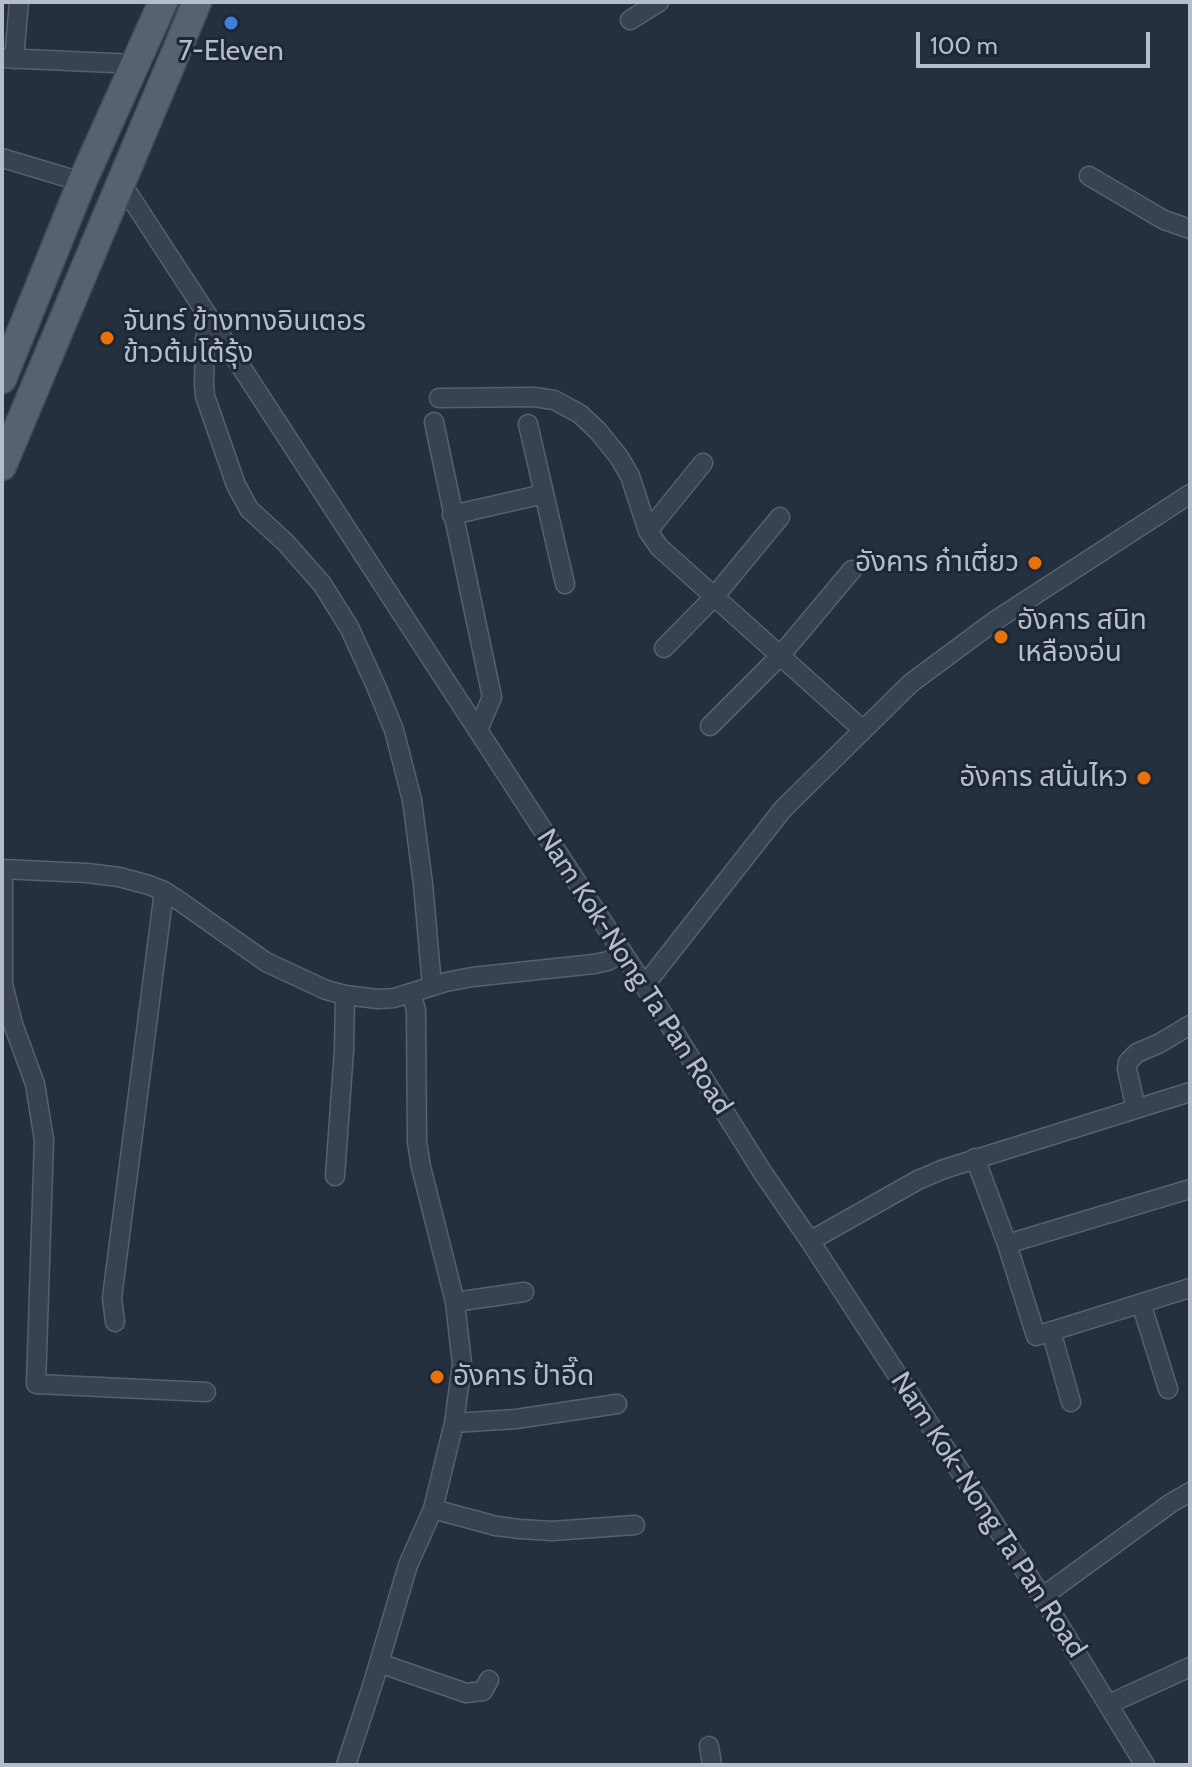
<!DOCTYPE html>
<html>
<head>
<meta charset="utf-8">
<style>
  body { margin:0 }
  #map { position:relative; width:1192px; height:1767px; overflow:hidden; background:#25303f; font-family:Cabin,sans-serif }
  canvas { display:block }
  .frame { position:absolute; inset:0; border:4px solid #b5bdca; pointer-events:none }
  .scale { position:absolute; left:916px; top:32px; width:234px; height:36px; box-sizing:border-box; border:4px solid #b5bdca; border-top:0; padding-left:10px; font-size:24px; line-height:28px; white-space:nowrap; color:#b5bdca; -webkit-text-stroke:6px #1e2734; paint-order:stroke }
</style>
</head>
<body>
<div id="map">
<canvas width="1192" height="1767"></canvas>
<div class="frame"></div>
<div class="scale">100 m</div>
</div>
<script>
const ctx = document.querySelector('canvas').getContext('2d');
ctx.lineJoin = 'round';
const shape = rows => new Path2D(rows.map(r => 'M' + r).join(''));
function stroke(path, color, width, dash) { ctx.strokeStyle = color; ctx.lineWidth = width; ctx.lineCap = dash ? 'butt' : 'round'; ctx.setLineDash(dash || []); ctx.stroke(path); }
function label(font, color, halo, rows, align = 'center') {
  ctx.font = font + ' Cabin,"Noto Sans Thai",sans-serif'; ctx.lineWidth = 6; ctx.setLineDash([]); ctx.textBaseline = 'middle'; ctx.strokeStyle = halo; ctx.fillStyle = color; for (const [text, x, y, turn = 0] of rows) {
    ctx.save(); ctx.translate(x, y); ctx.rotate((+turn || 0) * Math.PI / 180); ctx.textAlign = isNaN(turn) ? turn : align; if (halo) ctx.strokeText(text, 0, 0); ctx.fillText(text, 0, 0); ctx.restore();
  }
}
const minor = shape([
  [630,20,659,2],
  [2,58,136,64],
  [14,59,19,2],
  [2,158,82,182],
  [1089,176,1164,220,1190,229],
  [120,181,666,1019,763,1173,810,1241,1042,1597,1145,1765],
  [213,324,205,338,204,383,205,396,236,485,249,509,286,543,322,584,349,627,376,686,394,730,412,800,423,884,432,986],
  [439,398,534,397,554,400,580,414,598,431,619,457,630,476,648,531,659,547,863,730],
  [434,422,492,697,478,730],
  [528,424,565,584],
  [452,515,544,494],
  [648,531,703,463],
  [664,648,714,597,780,517],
  [710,726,780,656,852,570],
  [2,869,87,873,119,877,149,885,164,891,178,900,266,962,326,990,345,995,378,999,394,998,446,982,472,977,594,964,608,961,622,953],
  [3,869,3,984,13,1024,35,1084,44,1140,36,1384,206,1392],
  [644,986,783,809,911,683,996,620,1190,494],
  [1136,1109,1127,1069,1128,1062,1137,1053,1160,1043,1190,1025],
  [975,1158,1007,1244,1036,1336,1190,1288],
  [335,1176,344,1050,345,995],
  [810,1241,918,1180,944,1169,1190,1092],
  [1007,1244,1190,1189],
  [455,1302,524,1292],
  [1141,1303,1168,1389],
  [115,1322,112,1298,164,891],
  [1051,1331,1071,1402],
  [454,1423,516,1419,617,1404],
  [433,1509,496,1526,520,1529,552,1531,635,1525],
  [1042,1597,1171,1503,1190,1492],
  [379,1663,466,1693,483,1691,489,1680],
  [1109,1704,1190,1667],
  [709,1746,712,1765],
  [346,1765,373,1683,408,1565,433,1509,454,1423,462,1364,455,1302,421,1167,417,1142,416,1010,411,993]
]);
const primary = shape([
  [2,379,82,182,163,2],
  [2,466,197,2]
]);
stroke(minor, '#57606d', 21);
stroke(primary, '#424b58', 31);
stroke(minor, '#39424f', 18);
stroke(primary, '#57616f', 28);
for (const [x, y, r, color] of [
  [231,23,8,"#3f7fe0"],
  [107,338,8,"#e8710a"],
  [1035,563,8,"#e8710a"],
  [1001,637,8,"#e8710a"],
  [1144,778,8,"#e8710a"],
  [437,1377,8,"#e8710a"]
]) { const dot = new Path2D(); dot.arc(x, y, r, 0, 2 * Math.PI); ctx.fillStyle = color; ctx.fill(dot); stroke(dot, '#1e2734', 3); }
label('28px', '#b5bdca', '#1e2734', [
  ["7-Eleven",231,52,"center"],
  ["จันทร์ ข้างทางอินเตอร",123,322],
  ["ข้าวต้มโต้รุ้ง",123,354],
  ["อังคาร ก๋าเตี๋ยว",1019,563,"right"],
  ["อังคาร สนิท",1017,621],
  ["เหลืองอ่น",1017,653],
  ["อังคาร สนั่นไหว",1128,778,"right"],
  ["อังคาร ป้าอี๊ด",453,1377]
], 'left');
label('28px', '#b5bdca', '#1e2734', [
  ["Nam Kok-Nong Ta Pan Road",634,972,57],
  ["Nam Kok-Nong Ta Pan Road",988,1515,57]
]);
</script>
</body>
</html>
